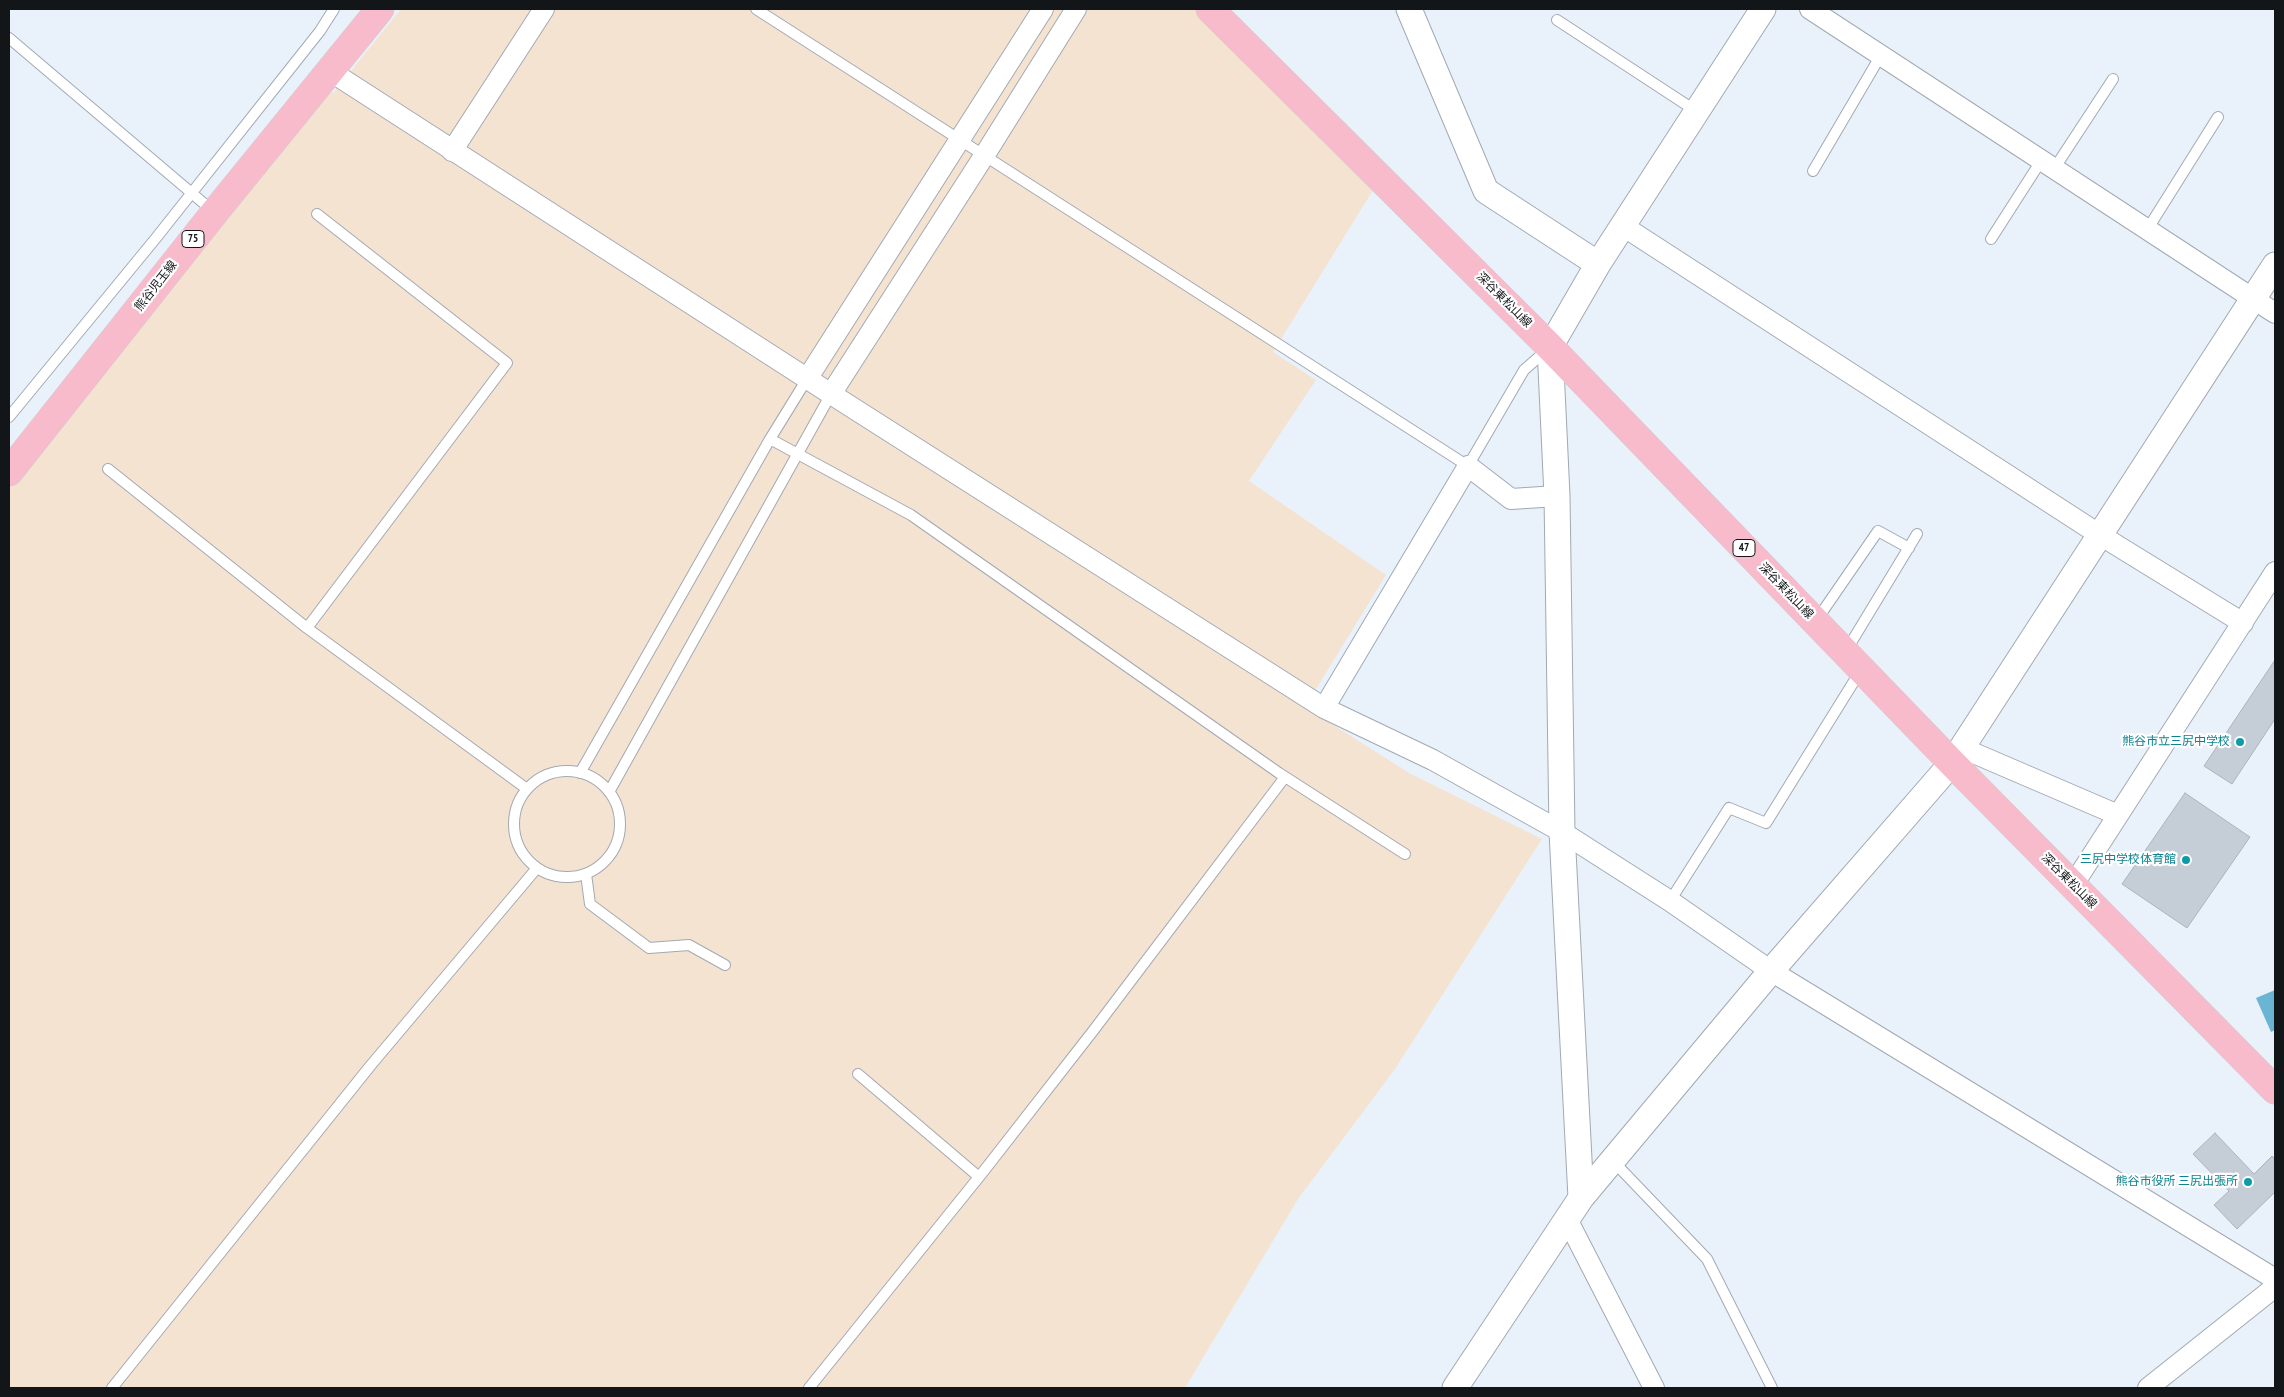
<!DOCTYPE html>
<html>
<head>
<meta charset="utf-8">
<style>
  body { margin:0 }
  #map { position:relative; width:2284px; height:1397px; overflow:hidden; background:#e9f1fb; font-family:"PT Sans Narrow",sans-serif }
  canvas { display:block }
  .frame { position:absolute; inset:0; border:10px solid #131619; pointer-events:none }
</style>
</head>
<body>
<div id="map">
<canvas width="2284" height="1397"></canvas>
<div class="frame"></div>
</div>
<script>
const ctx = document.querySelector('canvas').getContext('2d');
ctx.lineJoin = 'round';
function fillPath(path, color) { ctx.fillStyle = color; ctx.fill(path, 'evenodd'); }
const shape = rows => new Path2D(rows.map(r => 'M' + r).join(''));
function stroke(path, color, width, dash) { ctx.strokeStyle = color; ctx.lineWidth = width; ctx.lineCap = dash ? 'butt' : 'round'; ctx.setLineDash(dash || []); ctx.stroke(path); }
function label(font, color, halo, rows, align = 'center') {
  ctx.font = font + ' "PT Sans Narrow","Noto Sans JP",sans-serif'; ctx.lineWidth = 4.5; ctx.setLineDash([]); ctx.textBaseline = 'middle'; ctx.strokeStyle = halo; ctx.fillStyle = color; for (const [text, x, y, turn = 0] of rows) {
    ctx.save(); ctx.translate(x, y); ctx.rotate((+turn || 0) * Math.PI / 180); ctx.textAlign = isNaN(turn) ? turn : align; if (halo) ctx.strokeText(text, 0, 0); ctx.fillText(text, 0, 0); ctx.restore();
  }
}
fillPath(shape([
  [401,9,1194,9,1373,190,1273,352,1316,380,1249,481,1386,575,1305,707,1409,773,1542,839,1395,1069,1298,1199,1185,1388,9,1388,9,482,319,84,333,93]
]), '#f5e3d2');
fillPath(shape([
  [2275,990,2275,1030,2271,1032,2256,998]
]), '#6ab5d3');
const building = shape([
  [2275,660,2275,719,2232,784,2204,766,2275,660],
  [2185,793,2250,837,2187,928,2122,884,2185,793],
  [2215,1133,2254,1174,2272,1156,2275,1159,2275,1192,2237,1229,2214,1205,2229,1191,2193,1154,2215,1133]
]);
fillPath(building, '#c5cdd6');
stroke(building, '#abb3bc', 1);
const service = shape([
  [756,9,1468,466,1524,370,1548,349],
  [1557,20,1696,111],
  [9,38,214,212],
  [2054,169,2113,79],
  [1813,171,1881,55],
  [2147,230,2218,117],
  [1991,239,2041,161],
  [9,417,156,238,320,31,334,9],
  [770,439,911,515,1279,773,1405,854],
  [108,469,307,628,527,789],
  [1816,621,1878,531,1909,548],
  [307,628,507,363,317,214],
  [1846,651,1917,534],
  '514 824a53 53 0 1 1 106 0a53 53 0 1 1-106 0Z',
  [580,773,770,439,807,379],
  [609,792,831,394],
  [586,874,590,904,649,948,689,945,725,965],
  [1670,901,1729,808,1766,823,1861,670],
  [858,1074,979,1177],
  [1613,1161,1707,1259,1772,1388],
  [112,1388,371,1065,537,868],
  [809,1388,983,1172,1093,1031,1285,777]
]);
const minor = shape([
  [1810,9,2275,313],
  [330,71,831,394,1324,708,1433,760,1562,832,1670,901,1771,971,2275,1279],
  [452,151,544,9],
  [1623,226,2100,535,2243,623],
  [807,379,1043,9],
  [831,394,984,156,1076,9],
  [1324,708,1468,466,1511,499,1557,496],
  [1962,748,2118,815],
  [2073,885,2275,572],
  [1567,1219,1654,1388],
  [2148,1388,2275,1287]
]);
const tertiary = shape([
  [1409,9,1486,191,1598,264],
  [1581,1198,1562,832,1557,496,1550,347,1598,264,1763,9],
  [1455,1388,1581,1198,1771,971,1952,763,2275,265]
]);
const primary = shape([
  [1210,9,1550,347,1952,763,2275,1090],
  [9,472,215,212,380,9]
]);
stroke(service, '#a2a9b2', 12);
stroke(minor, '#a2a9b2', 22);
stroke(tertiary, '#a2a9b2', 27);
stroke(primary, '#d0d0d1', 29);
stroke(service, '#fff', 10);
stroke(minor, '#fff', 20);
stroke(tertiary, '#fff', 25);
stroke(primary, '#f7bbcb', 28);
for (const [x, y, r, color] of [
  [2240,742,5,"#0f9aa8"],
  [2186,860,5,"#0f9aa8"],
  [2248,1182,5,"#0f9aa8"]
]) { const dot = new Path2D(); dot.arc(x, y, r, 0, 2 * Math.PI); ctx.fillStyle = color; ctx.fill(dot); stroke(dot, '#fefefe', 2); }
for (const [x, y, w] of [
  [193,239,22],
  [1744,548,22]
]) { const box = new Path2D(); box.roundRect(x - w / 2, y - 8.5, w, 17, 4); ctx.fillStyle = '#fefefe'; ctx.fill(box); stroke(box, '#131619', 1); }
label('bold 11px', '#131619', null, [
  ["75",193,239],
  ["47",1744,548]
]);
label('12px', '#131619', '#fefefe', [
  ["熊谷児玉線",156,286,-52],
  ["深谷東松山線",1504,300,45],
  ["深谷東松山線",1786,591,46],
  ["深谷東松山線",2069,881,45]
]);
label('12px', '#0d838f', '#fefefe', [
  ["熊谷市立三尻中学校",2230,742],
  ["三尻中学校体育館",2176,860],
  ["熊谷市役所 三尻出張所",2238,1182]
], 'right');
</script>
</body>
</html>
